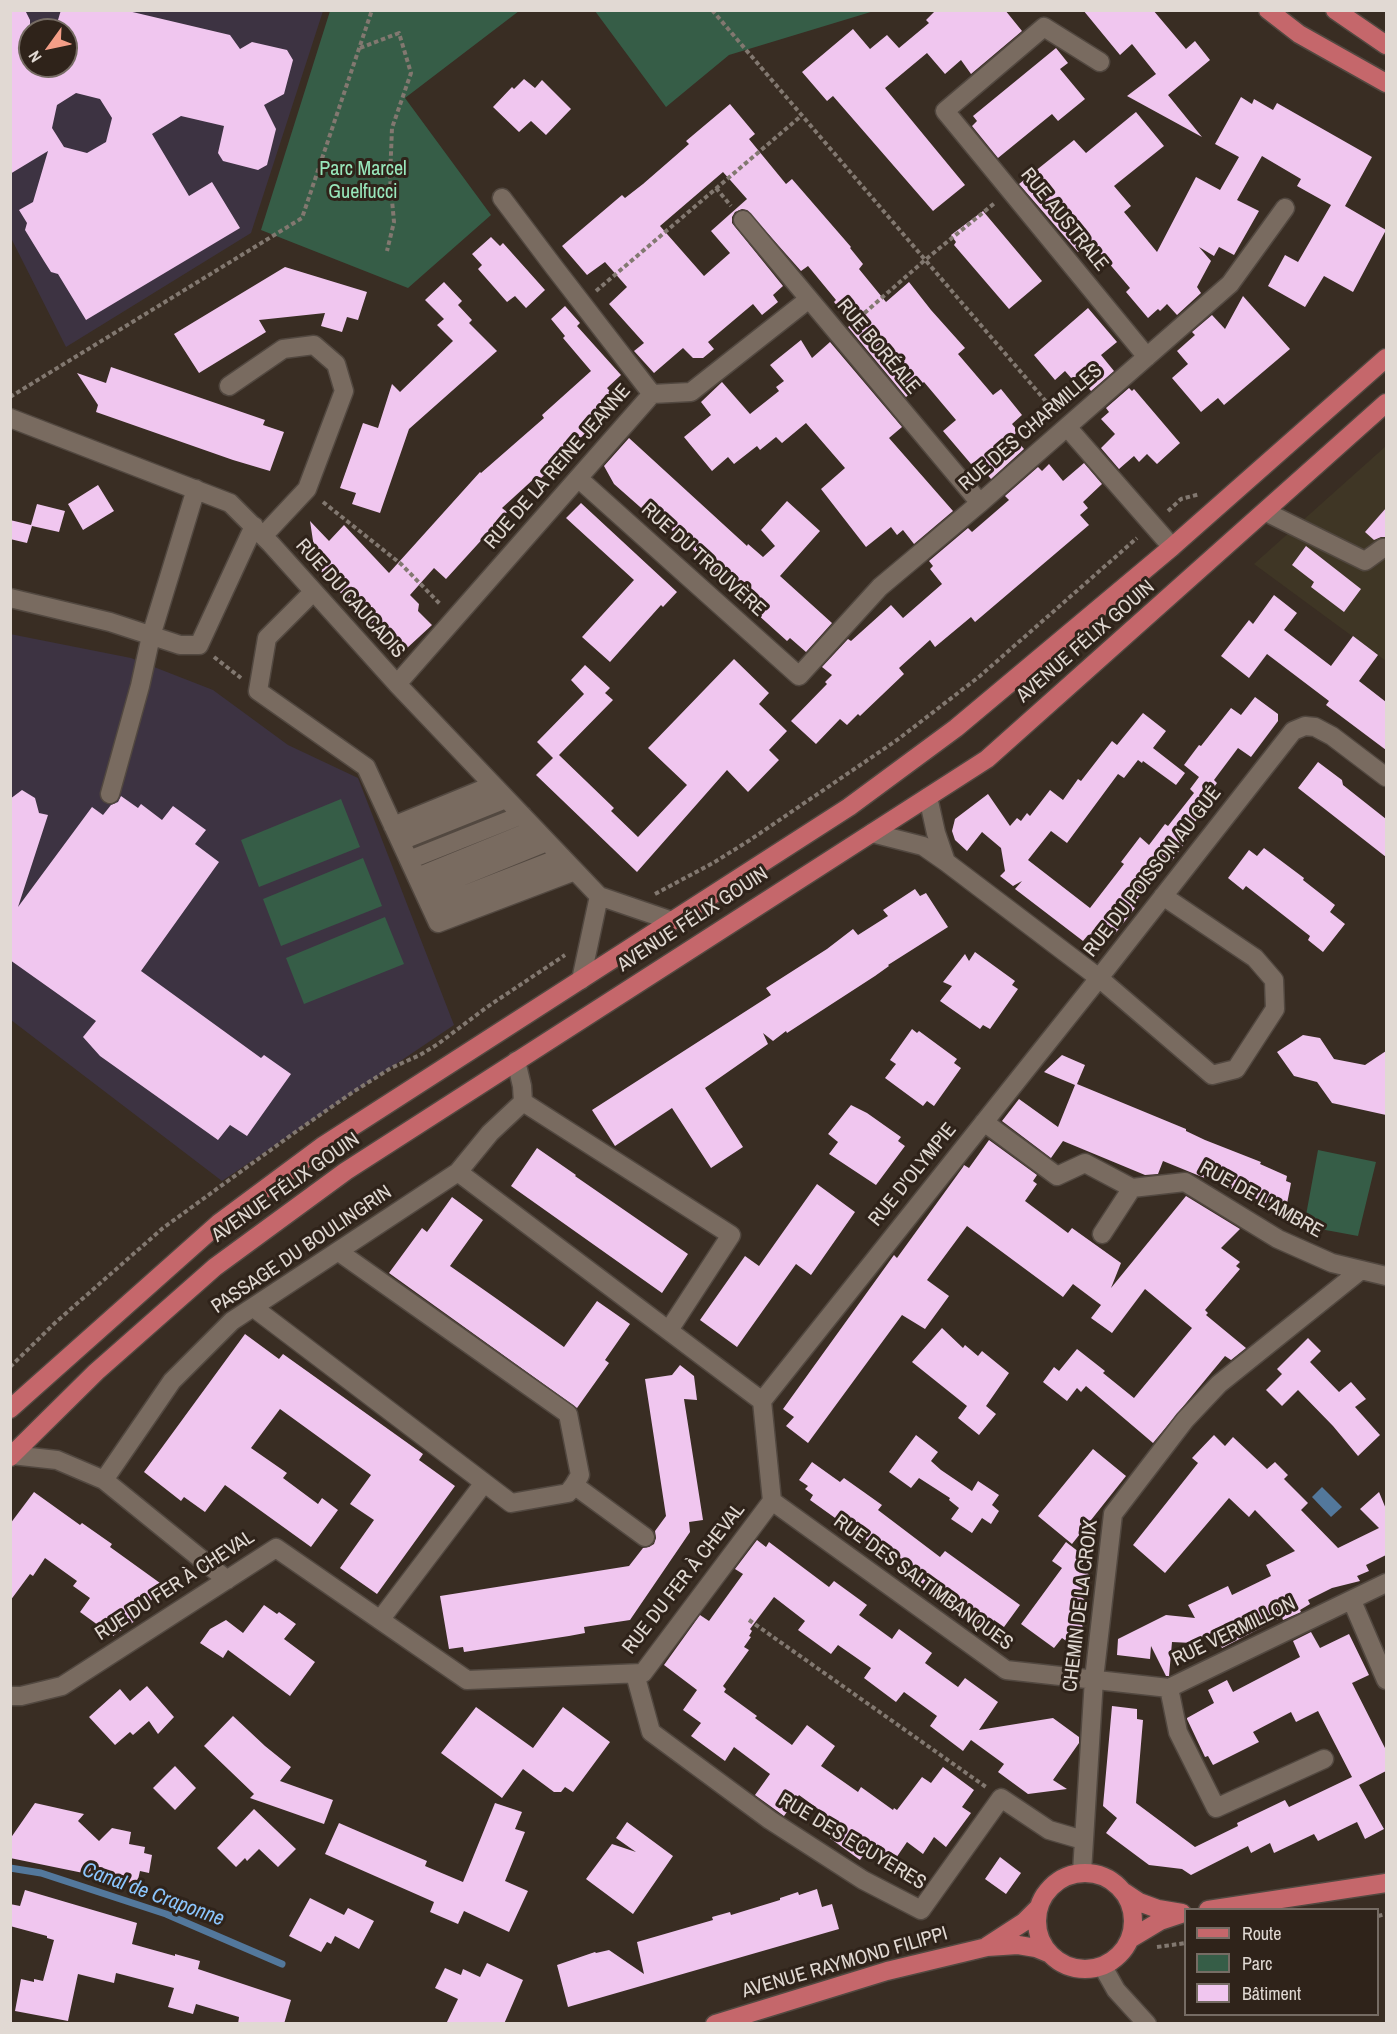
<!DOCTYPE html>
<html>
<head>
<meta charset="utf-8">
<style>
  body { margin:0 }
  #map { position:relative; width:1397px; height:2034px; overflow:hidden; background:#392d23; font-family:"Archivo Narrow",sans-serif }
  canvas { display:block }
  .frame { position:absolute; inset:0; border:12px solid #e1d9d3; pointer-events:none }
  .legend { position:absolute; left:1184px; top:1908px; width:195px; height:108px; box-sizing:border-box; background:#2f231a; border:2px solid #766c64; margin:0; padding:8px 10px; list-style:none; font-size:18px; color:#e1d9d3 }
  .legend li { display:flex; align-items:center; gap:12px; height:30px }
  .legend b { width:30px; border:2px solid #766c64 }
  .north { position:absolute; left:18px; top:18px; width:60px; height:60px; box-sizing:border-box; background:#2f231a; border:2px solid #766c64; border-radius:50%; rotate:237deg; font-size:16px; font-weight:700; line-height:24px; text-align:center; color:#e1d9d3 }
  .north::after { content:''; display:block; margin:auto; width:21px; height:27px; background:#f49e87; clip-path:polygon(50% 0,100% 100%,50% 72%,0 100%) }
</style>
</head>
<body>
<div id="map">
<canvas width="1397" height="2034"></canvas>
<div class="frame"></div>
<ul class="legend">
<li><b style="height:8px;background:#c5676b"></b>Route</li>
<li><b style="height:16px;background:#365d47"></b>Parc</li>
<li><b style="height:16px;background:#f0c6ef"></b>Bâtiment</li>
</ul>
<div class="north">N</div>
</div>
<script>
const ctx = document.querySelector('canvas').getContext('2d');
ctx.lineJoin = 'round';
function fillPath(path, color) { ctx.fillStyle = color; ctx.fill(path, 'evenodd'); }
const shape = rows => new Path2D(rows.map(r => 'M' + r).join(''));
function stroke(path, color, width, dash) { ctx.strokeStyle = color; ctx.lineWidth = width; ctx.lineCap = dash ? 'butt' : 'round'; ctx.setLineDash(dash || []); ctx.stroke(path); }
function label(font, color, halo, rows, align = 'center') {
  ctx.font = font + ' "Archivo Narrow",sans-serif'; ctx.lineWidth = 6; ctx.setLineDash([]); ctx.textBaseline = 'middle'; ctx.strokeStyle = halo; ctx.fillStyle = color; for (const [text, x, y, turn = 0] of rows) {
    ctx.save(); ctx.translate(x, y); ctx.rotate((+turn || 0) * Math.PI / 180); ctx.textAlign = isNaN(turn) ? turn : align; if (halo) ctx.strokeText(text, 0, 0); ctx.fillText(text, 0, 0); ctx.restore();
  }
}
fillPath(shape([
  [1386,446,1386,661,1254,564]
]), '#3f3625');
fillPath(shape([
  [11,11,323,11,251,233,66,347,11,238],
  [30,30,66,30,66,66,30,66],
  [10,634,131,658,213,690,288,745,358,778,454,1025,222,1181,11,1020]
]), '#3d3342');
fillPath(shape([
  [330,11,519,11,405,98,491,215,408,288,261,230],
  [595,11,874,11,729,55,666,107],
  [341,799,360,847,259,887,241,840],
  [363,858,382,906,281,946,263,899],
  [385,917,404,964,304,1004,286,958],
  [1318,1150,1376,1162,1358,1236,1304,1226]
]), '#365d47');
fillPath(shape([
  [1322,1487,1342,1507,1331,1517,1312,1497]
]), '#53789c');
stroke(shape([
  [10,1868,41,1873,166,1914,282,1964]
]), '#53789c', 7);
fillPath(shape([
  [10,10,25,10,30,20,30,66,66,66,66,30,55,30,61,10,124,10,230,35,240,49,252,42,287,50,293,60,284,94,264,105,276,129,267,165,258,170,223,161,218,153,224,126,181,116,152,134,189,196,212,182,240,228,86,320,58,274,51,272,44,261,25,230,27,223,19,210,33,202,48,151,10,174],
  [76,93,100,99,112,118,106,142,87,153,64,147,52,128,57,105],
  [936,10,1005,10,1022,31,971,74,961,60,945,74,927,53,885,88,965,185,933,211,833,96,827,101,802,72,853,29,870,49,887,35,899,48,929,23,926,20],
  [1083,10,1153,10,1186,49,1195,41,1210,60,1168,95,1202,137,1127,96,1156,74,1132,44,1120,55],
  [1056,48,1068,63,1060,69,1085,99,1058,121,1052,114,998,158,972,126,977,121,973,116],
  [524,79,535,88,542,80,571,109,546,135,531,121,519,132,493,107,512,87,514,89],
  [1241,97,1252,104,1254,99,1273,110,1277,103,1372,157,1345,206,1386,230,1353,292,1324,276,1305,307,1268,286,1285,255,1298,262,1331,205,1297,186,1301,179,1262,156,1237,200,1259,211,1234,255,1219,247,1214,256,1199,247,1211,261,1197,287,1201,293,1177,315,1167,304,1160,311,1158,309,1148,318,1126,292,1130,288,1090,241,1078,252,1019,184,1074,140,1086,153,1136,112,1164,146,1114,186,1131,206,1124,212,1157,252,1196,177,1220,190,1239,157,1215,144],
  [730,104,755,134,749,139,786,184,792,179,851,247,850,248,863,264,859,269,886,302,909,282,931,310,965,348,958,354,993,395,1001,389,1022,415,1012,424,1018,431,1013,436,1024,449,991,479,976,461,971,464,943,431,956,420,924,382,906,397,848,327,852,324,834,302,836,300,808,266,801,271,747,210,742,209,735,212,732,217,732,223,783,286,773,295,778,302,762,315,753,304,708,342,714,349,703,358,693,358,683,348,654,373,634,351,644,343,609,304,627,287,605,262,587,275,562,246,622,195,625,198,643,184,689,144,686,141],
  [723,172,747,199,711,231,730,253,704,276,660,226],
  [983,211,1042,281,1009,309,954,245,956,242,951,235],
  [491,237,500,246,503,243,545,290,526,308,515,296,507,302,478,269,482,265,472,254],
  [285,267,367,292,358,320,347,317,342,332,321,326,325,313,259,320,266,332,199,373,174,334],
  [444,282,462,301,458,305,472,320,469,323,497,351,409,429,380,513,352,504,356,493,340,488,363,423,378,428,392,384,400,392,453,341,437,325,444,319,425,300],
  [1243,296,1290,349,1224,405,1218,398,1201,412,1172,378,1188,364,1177,351,1195,335,1192,332,1212,315,1225,329],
  [565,306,580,323,577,326,621,375,607,388,617,399,601,413,604,417,570,447,573,450,540,479,537,476,502,508,507,512,446,579,434,568,410,595,419,604,418,611,432,625,406,649,400,659,310,559,315,554,310,521,329,541,344,525,389,573,480,472,481,473,544,418,542,415,591,371,563,338,565,336,551,319],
  [1088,308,1117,342,1101,355,1114,371,1091,391,1078,375,1072,379,1065,371,1055,380,1034,355],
  [801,340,812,358,830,342,902,427,889,438,953,511,914,544,903,530,897,535,891,527,866,547,821,489,845,468,806,423,782,443,776,437,760,450,757,446,734,464,728,457,712,471,684,437,711,415,701,402,722,382,750,414,779,391,776,387,784,381,770,365],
  [111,367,265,420,263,425,284,432,270,471,233,460,96,412,98,405,77,373,106,383],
  [1129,388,1132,391,1134,389,1180,443,1157,464,1147,454,1139,462,1134,456,1119,469,1101,448,1115,434,1101,419,1109,412,1106,408],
  [629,438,747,546,748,544,763,557,775,546,761,530,787,501,820,531,780,576,832,623,806,652,790,638,787,641,705,567,709,564,667,526,665,529,614,484,604,466],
  [1084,463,1102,484,1083,502,1088,508,1080,515,1089,525,975,622,971,617,935,647,930,640,899,668,904,674,860,716,858,714,847,725,840,719,816,744,791,721,827,684,825,682,832,675,822,667,848,639,851,641,891,605,903,618,942,584,930,569,933,566,929,561,968,528,972,532,1009,500,1005,496,1038,467,1042,471,1049,464,1063,481],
  [98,485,114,511,83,530,68,504],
  [581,503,677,592,663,607,661,605,610,662,582,637,634,580,566,518],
  [37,504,65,511,59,532,32,526,27,543,10,539,10,520,31,525],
  [1386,508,1386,537,1381,537,1374,540,1365,532],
  [1306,546,1361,589,1344,612,1311,587,1314,582,1292,565],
  [1274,595,1297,613,1284,630,1331,666,1353,636,1378,655,1359,681,1386,702,1386,750,1326,705,1329,701,1267,654,1249,678,1221,656,1249,620,1253,624],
  [734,659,769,693,759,704,787,731,769,750,779,760,748,792,727,770,637,872,536,775,553,758,537,742,584,694,571,680,585,665,610,688,605,693,613,700,559,755,614,808,611,811,638,837,687,785,648,748],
  [1255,697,1278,714,1278,721,1251,757,1238,748,1214,780,1217,783,1212,790,1217,794,1183,837,1187,840,1171,862,1167,859,1132,906,1135,908,1114,935,1109,931,1088,935,1083,941,1015,889,1022,881,1013,886,1000,876,1005,871,1001,848,982,832,967,851,955,840,952,831,955,819,988,794,1010,826,1017,818,1021,821,1027,813,1030,816,1050,790,1063,800,1078,779,1081,781,1112,741,1117,745,1143,713,1166,731,1153,748,1185,773,1176,785,1143,761,1142,763,1138,760,1124,778,1118,774,1067,843,1051,831,1028,860,1090,908,1124,864,1121,862,1140,837,1149,845,1165,824,1168,826,1194,793,1190,789,1199,777,1184,765,1199,745,1201,746,1231,708,1241,715],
  [1318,762,1342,780,1343,785,1386,819,1386,857,1298,788],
  [22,790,35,798,39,813,48,815,18,907,92,807,103,815,111,805,118,802,121,796,138,808,141,804,162,820,173,806,206,830,195,844,219,862,141,971,261,1058,264,1055,291,1074,247,1136,230,1125,218,1140,100,1056,83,1037,96,1021,10,960,10,799],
  [1264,848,1304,878,1303,880,1335,905,1330,912,1345,924,1323,952,1308,940,1310,936,1246,886,1243,890,1228,878,1249,850,1257,856],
  [915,889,920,896,926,893,948,927,888,965,889,966,875,976,787,1033,786,1031,773,1041,763,1033,768,1044,705,1088,743,1147,711,1168,672,1108,615,1146,592,1110,771,995,766,988,827,949,853,929,858,935,888,916,883,910],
  [975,952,1015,981,1012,985,1018,989,990,1029,983,1025,980,1029,940,1001,952,986,943,982,965,954,969,961],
  [912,1029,917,1033,919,1031,957,1059,954,1063,961,1068,934,1106,927,1101,923,1106,885,1078,896,1064,890,1060],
  [1303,1035,1320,1038,1334,1059,1365,1065,1386,1051,1386,1115,1332,1103,1317,1082,1294,1076,1277,1052],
  [1062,1055,1085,1065,1077,1084,1186,1129,1186,1131,1205,1140,1261,1162,1260,1164,1287,1176,1286,1181,1291,1183,1286,1209,1267,1201,1266,1203,1163,1161,1158,1174,1145,1175,1063,1141,1051,1158,1002,1121,1019,1099,1058,1127,1075,1085,1044,1072],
  [851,1105,867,1113,901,1137,898,1141,905,1146,876,1185,829,1154,838,1142,828,1134],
  [989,1140,1037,1175,1033,1181,1037,1184,1025,1201,1068,1233,1072,1228,1121,1263,1111,1288,1186,1196,1240,1229,1221,1248,1240,1262,1236,1266,1240,1269,1205,1310,1208,1313,1206,1315,1246,1348,1231,1360,1225,1356,1153,1443,1086,1386,1081,1392,1077,1388,1067,1401,1043,1382,1054,1367,1059,1371,1077,1349,1105,1371,1103,1373,1134,1398,1192,1328,1145,1289,1112,1333,1091,1318,1101,1305,1073,1284,1063,1297,967,1226,927,1280,949,1296,925,1329,902,1315,808,1443,786,1426,794,1417,783,1409,894,1255,897,1258,963,1167,964,1165,969,1168],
  [537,1148,576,1175,575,1176,688,1254,662,1293,511,1186],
  [817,1184,855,1212,811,1275,796,1264,737,1347,700,1320,745,1256,759,1266],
  [452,1197,483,1220,450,1266,497,1299,564,1347,597,1301,630,1324,605,1360,609,1363,577,1408,389,1273,422,1228,427,1232],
  [942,1328,963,1348,965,1345,978,1356,982,1351,1009,1373,986,1406,996,1414,979,1435,958,1418,967,1406,912,1362],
  [245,1334,279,1359,283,1354,423,1454,419,1460,455,1486,377,1594,340,1568,374,1520,350,1504,371,1475,280,1409,251,1448,287,1473,283,1478,318,1504,322,1498,338,1510,311,1547,225,1485,205,1512,184,1497,181,1501,144,1472],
  [1308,1338,1321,1351,1310,1362,1339,1392,1351,1382,1366,1399,1355,1407,1380,1435,1358,1456,1333,1426,1298,1390,1282,1406,1266,1390,1282,1374,1277,1369],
  [680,1365,694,1376,697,1400,684,1399,703,1520,689,1522,690,1532,630,1620,584,1627,585,1633,569,1636,464,1652,463,1647,449,1649,440,1596,629,1566,643,1548,649,1547,654,1544,656,1538,655,1531,666,1516,645,1379,672,1375],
  [916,1435,938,1452,931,1461,941,1470,972,1491,978,1481,999,1495,992,1505,999,1511,991,1524,982,1518,972,1533,951,1519,959,1508,949,1500,950,1498,919,1478,911,1488,889,1472],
  [1214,1435,1225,1446,1233,1437,1267,1469,1275,1462,1288,1475,1284,1479,1308,1503,1301,1510,1338,1548,1379,1528,1360,1509,1379,1492,1386,1509,1386,1555,1366,1565,1369,1571,1357,1576,1360,1581,1332,1588,1308,1600,1310,1604,1300,1610,1301,1612,1283,1620,1282,1617,1222,1648,1213,1632,1192,1643,1172,1642,1169,1676,1166,1676,1151,1646,1150,1659,1117,1655,1118,1639,1166,1615,1195,1618,1188,1605,1228,1586,1232,1595,1271,1576,1266,1565,1295,1551,1255,1510,1249,1517,1229,1498,1165,1573,1133,1545,1198,1463,1192,1458],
  [1093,1449,1126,1476,1072,1544,1038,1516],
  [812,1462,840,1482,844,1478,882,1505,878,1510,940,1557,945,1551,1020,1605,1004,1627,994,1620,986,1630,910,1575,912,1571,905,1565,907,1563,874,1539,870,1543,810,1500,813,1495,805,1489,808,1486,799,1480],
  [34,1492,80,1525,82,1523,112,1544,110,1547,160,1583,150,1596,153,1598,135,1621,113,1636,80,1612,90,1598,73,1586,77,1581,45,1558,33,1576,30,1574,10,1601,10,1524],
  [757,1540,766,1547,769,1542,829,1587,834,1581,867,1605,859,1615,892,1639,899,1629,932,1653,925,1663,958,1687,965,1678,998,1702,979,1730,1053,1718,1079,1737,1079,1743,1053,1780,1067,1789,1028,1794,998,1772,1004,1764,971,1740,963,1751,930,1726,937,1716,904,1692,896,1702,864,1678,871,1668,838,1645,831,1654,798,1630,805,1621,774,1597,750,1629,752,1631,749,1636,751,1637,744,1647,749,1650,723,1686,726,1689,724,1692,757,1716,755,1718,792,1745,807,1725,835,1746,821,1766,858,1792,861,1787,893,1810,894,1808,897,1810,922,1777,931,1783,943,1767,974,1790,962,1807,971,1813,946,1847,934,1837,923,1854,907,1842,894,1861,871,1844,860,1860,827,1836,836,1822,799,1795,784,1816,755,1795,770,1774,734,1747,725,1761,691,1736,701,1723,683,1710,697,1690,664,1665,700,1615,709,1621,743,1574,735,1569],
  [1066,1542,1088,1559,1081,1568,1091,1576,1078,1595,1088,1602,1079,1614,1083,1628,1072,1645,1062,1638,1054,1648,1021,1624,1062,1568,1052,1561],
  [264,1605,277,1614,279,1612,296,1624,284,1639,315,1662,290,1696,228,1650,223,1658,200,1643,210,1629,226,1620,243,1633],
  [1311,1632,1320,1648,1349,1634,1369,1675,1352,1683,1386,1750,1386,1771,1359,1785,1384,1829,1365,1839,1357,1822,1318,1841,1314,1834,1274,1853,1270,1843,1251,1853,1248,1846,1191,1875,1182,1869,1149,1865,1106,1833,1117,1818,1103,1806,1112,1706,1137,1709,1137,1719,1143,1720,1136,1803,1195,1847,1238,1826,1237,1823,1285,1800,1289,1807,1352,1777,1318,1711,1296,1722,1291,1712,1253,1732,1259,1742,1213,1765,1208,1756,1205,1757,1187,1719,1187,1718,1214,1703,1208,1690,1227,1680,1233,1692,1300,1657,1293,1641],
  [147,1686,174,1717,158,1734,149,1721,133,1735,130,1732,115,1745,89,1717,120,1689,130,1701],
  [476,1707,533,1748,563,1707,610,1742,573,1792,565,1787,561,1792,554,1792,523,1769,502,1798,441,1753],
  [233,1716,265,1746,291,1767,280,1781,333,1800,324,1824,250,1798,254,1794,204,1746],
  [175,1766,196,1788,175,1810,153,1788],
  [35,1803,84,1814,78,1821,99,1841,112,1828,131,1832,129,1844,145,1847,144,1853,152,1855,149,1873,140,1871,137,1884,10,1858,10,1839],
  [495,1803,522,1812,515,1829,525,1832,505,1881,528,1891,509,1932,464,1911,458,1924,430,1912,434,1902,325,1854,339,1823,427,1861,425,1866,463,1882],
  [254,1809,296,1849,278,1867,259,1849,247,1861,245,1858,236,1867,217,1848],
  [627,1822,673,1856,633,1914,586,1879,612,1844,636,1852,616,1838],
  [1000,1857,1021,1873,1006,1894,985,1879],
  [817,1889,822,1907,832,1904,839,1929,568,2007,557,1965,595,1952,596,1953,609,1950,644,1974,637,1942,713,1920,712,1917,730,1912,731,1915,780,1900,780,1898,798,1892,799,1895],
  [25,1890,137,1923,132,1944,175,1956,175,1954,200,1961,198,1969,291,2000,284,2024,238,2024,239,2017,196,2004,193,2014,168,2007,174,1988,116,1973,114,1983,78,1974,68,2021,15,2011,21,1979,34,1982,34,1979,43,1981,54,1940,47,1938,47,1936,10,1926,10,1904,20,1906],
  [310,1898,344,1915,348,1908,374,1921,359,1949,335,1936,331,1944,327,1942,321,1952,289,1936],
  [487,1963,523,1980,504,2024,446,2024,458,1999,435,1988,445,1968,461,1975,463,1969,480,1977]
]), '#f0c6ef');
const minor = shape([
  [1100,62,1044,27,945,111,1147,357],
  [502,198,554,267,652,394],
  [743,220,980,503],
  [229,386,283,349,314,345,336,364,344,391,307,489,263,536],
  [10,418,230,503,271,544,397,684,599,896,672,921],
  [1067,427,1172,547],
  [578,478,799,676,880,587,980,503,1230,284,1285,208],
  [1266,512,1365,561,1383,548],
  [313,592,267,638,258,691,366,767,438,923,575,871],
  [10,598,110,622,180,645,199,645,254,526],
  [397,684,652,394,691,392,809,299],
  [110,794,140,686,151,636,196,489],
  [928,797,936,833,946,862],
  [393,826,493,785],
  [872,833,923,846,946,862,1099,978,1293,731,1305,726,1315,727,1332,736,1386,777],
  [401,841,506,799],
  [409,860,522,815],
  [417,877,535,829],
  [424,892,547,842],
  [431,908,562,857],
  [581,980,599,896],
  [516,1061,522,1086,523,1102],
  [984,1122,1057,1176,1085,1163,1132,1188,1185,1182,1278,1239,1332,1263,1386,1276],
  [1102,1234,1132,1188],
  [339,1252,568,1414,580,1475,574,1485],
  [254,1308,511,1503,568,1493,574,1485,645,1537],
  [762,1401,1099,978,1212,1075,1236,1069,1275,1009,1274,980,1255,958,1163,896],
  [12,1455,57,1460,104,1480],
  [772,1501,1006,1670,1169,1688,1386,1583],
  [227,1580,104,1480,172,1381,232,1321,458,1172,490,1133,523,1102,731,1235,669,1330],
  [1352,1601,1386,1680],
  [380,1620,484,1483],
  [635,1674,651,1732,770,1820,863,1880,921,1910,1001,1798,1049,1830,1083,1840],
  [1169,1688,1178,1732,1216,1808,1324,1759],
  [10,1696,21,1696,62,1686,276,1548,467,1680,643,1673,772,1501,762,1401,458,1172],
  [1082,1872,1094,1679,1113,1514,1185,1420,1219,1384,1361,1270],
  [1103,1967,1116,1990,1147,2024]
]);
const major = shape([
  [1268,10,1299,34,1386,83],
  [1335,10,1386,45],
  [10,1409,219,1223,324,1145,849,807,956,728,1172,547,1386,358],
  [10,1457,96,1372,215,1267,346,1171,987,759,1386,403],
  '1037 1921a48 48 0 1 1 96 0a48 48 0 1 1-96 0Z',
  [1124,1892,1139,1902,1158,1909,1182,1913],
  [1208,1910,1386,1883],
  [1130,1939,1160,1921,1181,1914],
  [987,1946,1024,1922,1038,1908],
  [715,2024,887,1971,987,1947,1018,1945,1036,1948,1048,1953]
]);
stroke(minor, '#524840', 21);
stroke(major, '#524840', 21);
stroke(shape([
  [712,10,1055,412],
  [360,48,399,33,411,73,392,128,390,178,394,222,387,251],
  [716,188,731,206],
  [596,291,801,116],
  [853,323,925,260,996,202],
  [10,397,302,218,372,10],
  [323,502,401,564,441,605],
  [1168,511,1181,499,1200,494],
  [214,657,241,678],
  [655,894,713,863,750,840,897,740,980,676,1137,538],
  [10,1367,56,1322,163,1228,294,1133,353,1092,391,1068,420,1055,438,1044,487,1007,565,955],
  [749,1620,986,1787],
  [1378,1916,1386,1914],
  [1157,1947,1186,1943]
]), '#827870', 4, [4.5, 3]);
stroke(minor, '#796b60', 18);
stroke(major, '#c5676b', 18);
label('20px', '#99e8bc', '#2f231a', [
  ["Parc Marcel",363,170],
  ["Guelfucci",363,193]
]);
label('20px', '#e1d9d3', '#2f231a', [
  ["RUE AUSTRALE",1064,220,51],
  ["RUE BORÉALE",878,347,50],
  ["RUE DES CHARMILLES",1031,428,-41],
  ["RUE DE LA REINE JEANNE",558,467,-49],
  ["RUE DU TROUVÈRE",703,560,42],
  ["RUE DU CAUCADIS",350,599,48],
  ["AVENUE FÉLIX GOUIN",1086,642,-41],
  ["RUE DU POISSON AU GUÉ",1153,872,-52],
  ["AVENUE FÉLIX GOUIN",693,920,-33],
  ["RUE D'OLYMPIE",913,1175,-51],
  ["AVENUE FÉLIX GOUIN",286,1188,-35],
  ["RUE DE L'AMBRE",1261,1200,29],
  ["PASSAGE DU BOULINGRIN",302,1250,-34],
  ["RUE DU FER À CHEVAL",684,1579,-52],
  ["RUE DES SALTIMBANQUES",923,1583,36],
  ["RUE DU FER À CHEVAL",175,1586,-33],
  ["CHEMIN DE LA CROIX",1081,1606,-83],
  ["RUE VERMILLON",1234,1632,-26],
  ["RUE DES ECUYERES",852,1842,31],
  ["AVENUE RAYMOND FILIPPI",845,1963,-16]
]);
label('italic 21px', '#8bc5fd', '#2f231a', [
  ["Canal de Craponne",153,1895,20]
]);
</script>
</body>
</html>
